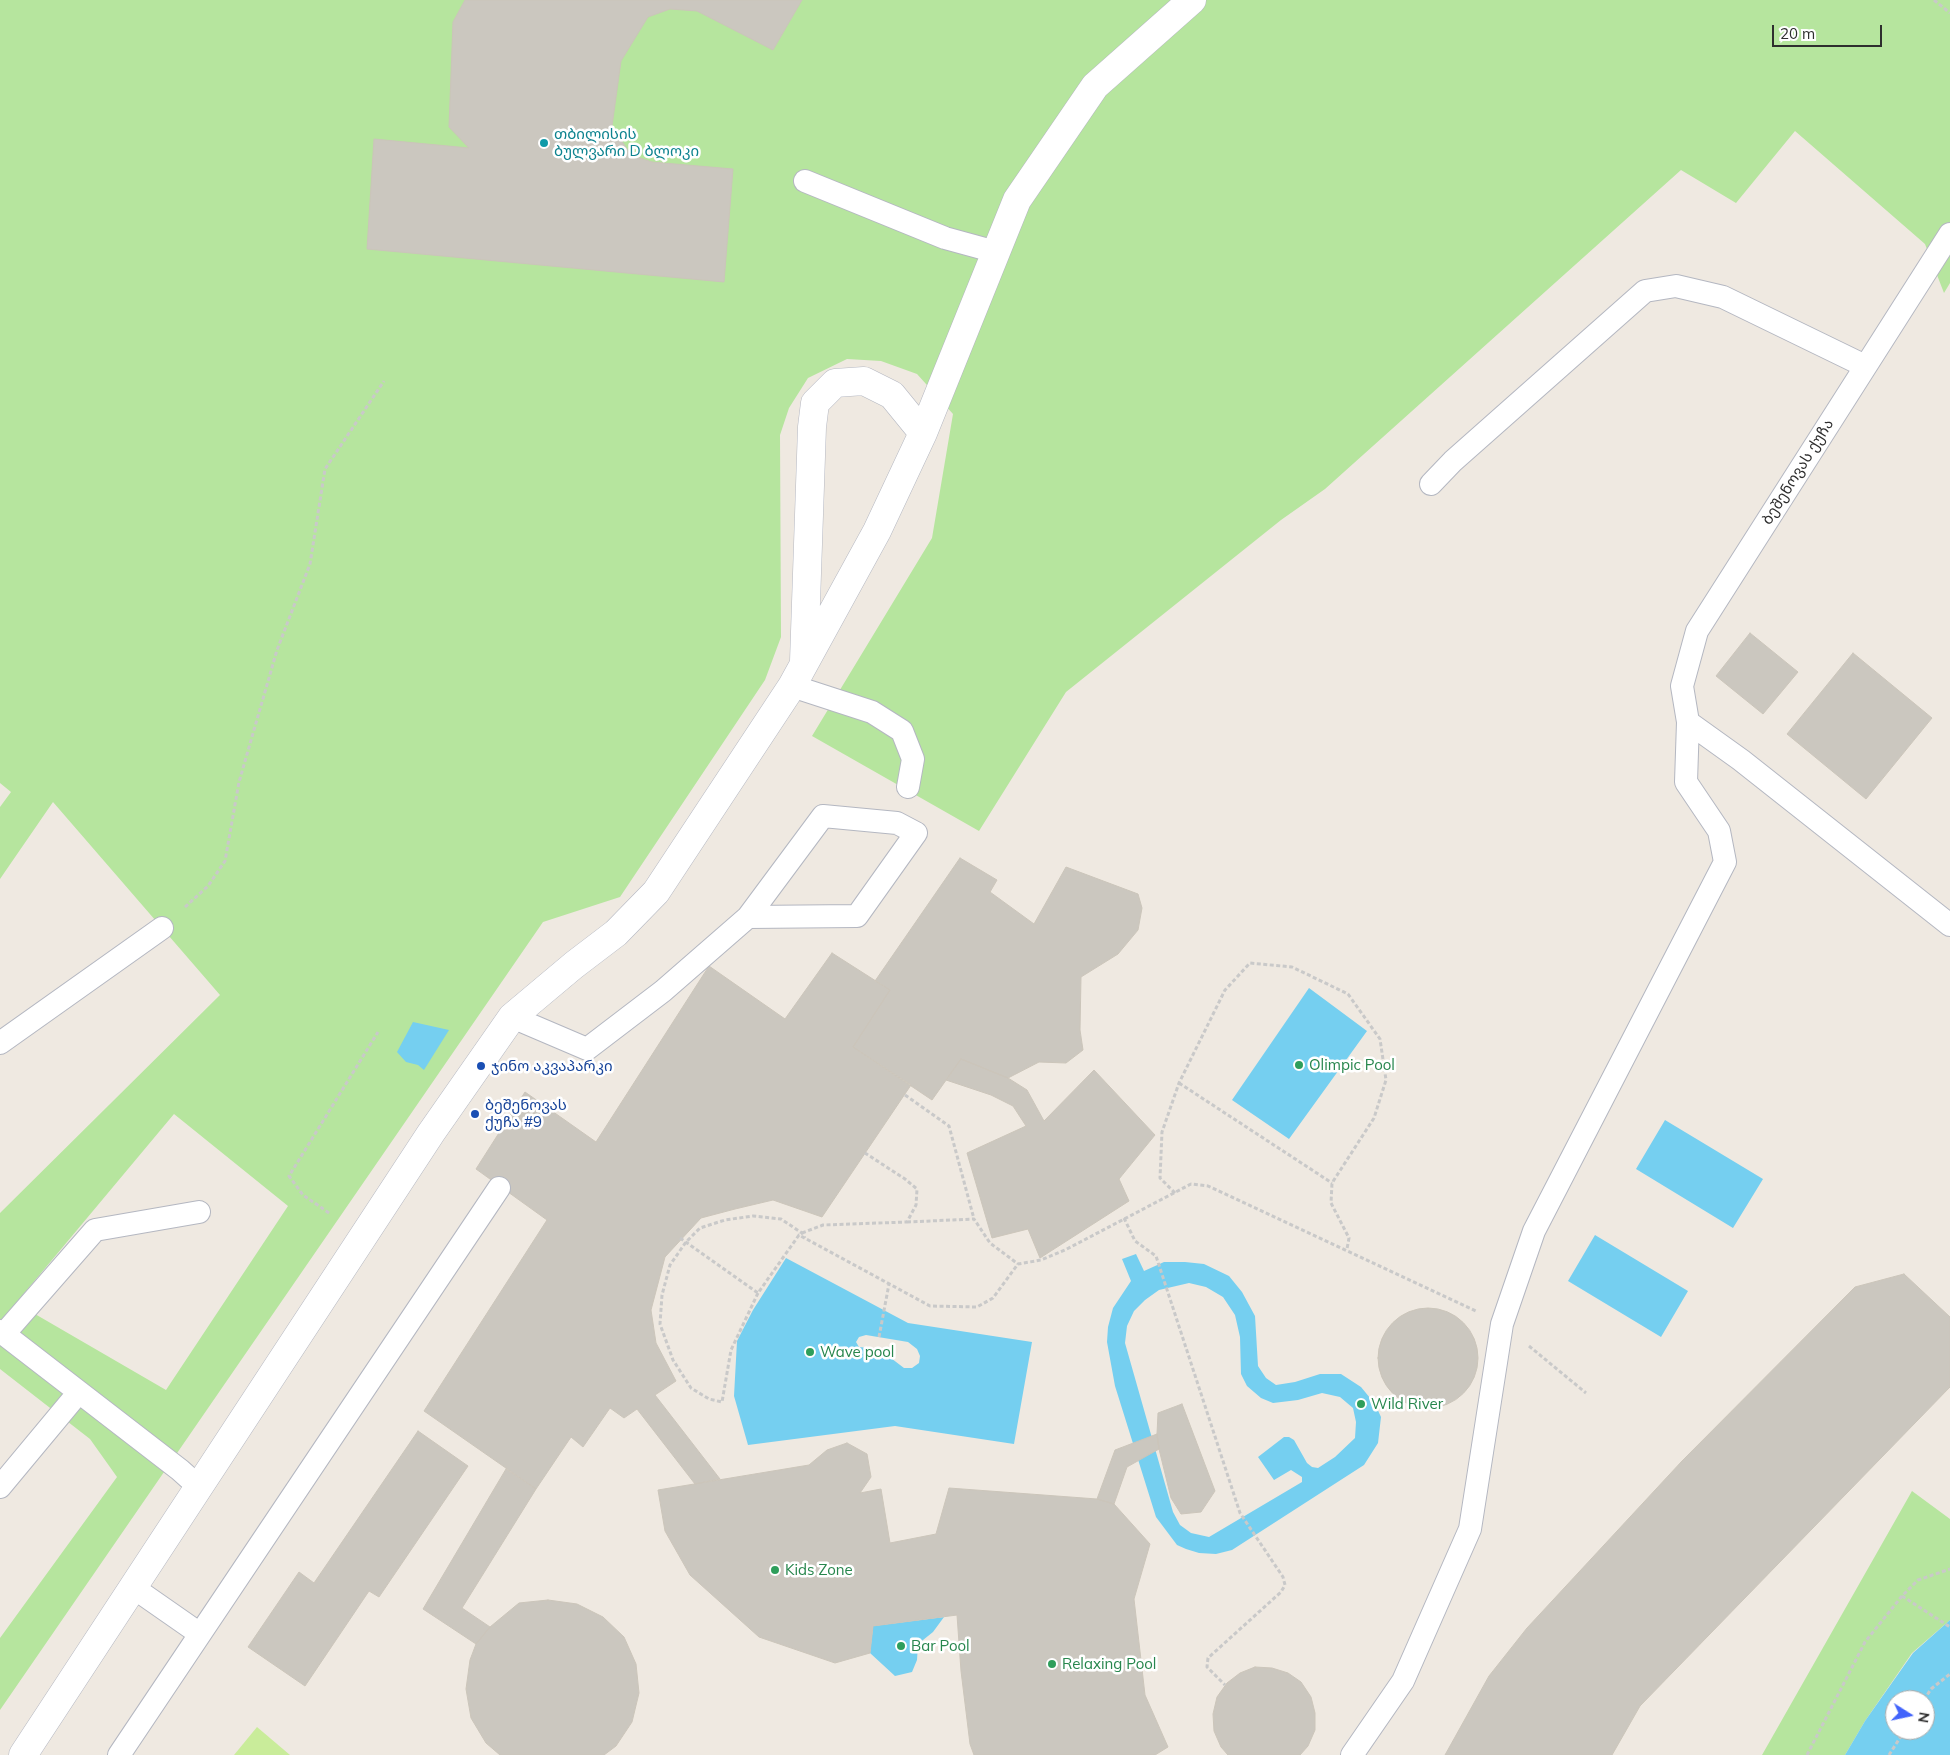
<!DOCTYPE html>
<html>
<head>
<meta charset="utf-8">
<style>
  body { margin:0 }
  #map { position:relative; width:1950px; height:1755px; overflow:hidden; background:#efe9e1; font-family:Mulish,sans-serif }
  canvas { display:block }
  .north { position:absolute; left:1885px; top:1690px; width:50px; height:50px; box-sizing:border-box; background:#fff; border:1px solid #ababab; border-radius:50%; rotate:100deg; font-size:14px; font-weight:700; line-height:20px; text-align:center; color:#2e2e2e }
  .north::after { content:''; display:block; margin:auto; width:18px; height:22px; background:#4264fb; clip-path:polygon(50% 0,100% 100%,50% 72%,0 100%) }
  .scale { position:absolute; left:1772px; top:25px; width:110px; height:22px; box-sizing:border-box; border:2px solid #2e2e2e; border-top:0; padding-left:6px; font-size:15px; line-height:18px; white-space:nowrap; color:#2e2e2e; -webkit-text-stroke:4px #fff; paint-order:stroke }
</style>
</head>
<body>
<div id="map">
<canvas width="1950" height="1755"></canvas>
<div class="north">N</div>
<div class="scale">20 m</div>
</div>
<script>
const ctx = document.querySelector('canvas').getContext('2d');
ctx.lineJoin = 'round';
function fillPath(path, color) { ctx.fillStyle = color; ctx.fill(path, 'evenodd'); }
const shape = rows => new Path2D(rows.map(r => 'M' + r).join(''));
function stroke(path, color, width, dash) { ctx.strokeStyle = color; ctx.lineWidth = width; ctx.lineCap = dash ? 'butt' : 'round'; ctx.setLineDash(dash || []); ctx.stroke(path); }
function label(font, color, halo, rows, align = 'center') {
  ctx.font = font + ' Mulish,"Noto Sans Georgian",sans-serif'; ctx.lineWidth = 5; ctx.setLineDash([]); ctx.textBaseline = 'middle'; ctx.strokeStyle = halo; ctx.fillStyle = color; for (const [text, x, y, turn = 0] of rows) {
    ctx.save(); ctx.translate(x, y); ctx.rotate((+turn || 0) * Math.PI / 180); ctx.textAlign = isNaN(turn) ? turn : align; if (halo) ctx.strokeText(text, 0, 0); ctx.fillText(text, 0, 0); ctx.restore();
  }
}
fillPath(shape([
  [0,0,1950,0,1950,283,1944,293,1925,244,1795,131,1736,203,1681,170,1325,489,1281,520,1066,692,979,831,812,736,932,538,953,414,917,374,881,361,847,359,808,378,789,408,780,435,781,637,765,680,620,897,543,922,0,1710,0,1638,117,1477,90,1439,0,1369,0,1213,220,995,53,802,0,879,0,807,11,792,0,783],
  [174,1114,288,1206,166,1390,16,1303],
  [1912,1491,1950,1519,1950,1620,1912,1653,1865,1721,1845,1755,1762,1755]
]), '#b6e59e');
fillPath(shape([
  [257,1727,290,1755,234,1755]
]), '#c9ec9a');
fillPath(shape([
  [1309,988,1367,1031,1289,1139,1232,1100],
  [413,1022,449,1030,424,1070,418,1065,406,1062,397,1052],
  [1665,1120,1763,1179,1733,1228,1636,1169],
  [1595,1235,1688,1291,1661,1337,1568,1281],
  [1136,1254,1144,1271,1164,1262,1185,1262,1204,1264,1229,1276,1242,1292,1255,1316,1258,1366,1266,1378,1276,1385,1295,1382,1320,1374,1341,1374,1361,1387,1375,1404,1381,1417,1378,1443,1364,1465,1232,1550,1216,1554,1199,1553,1186,1549,1177,1545,1156,1517,1115,1386,1107,1342,1108,1327,1113,1308,1131,1281,1122,1259],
  [1189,1283,1206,1287,1223,1297,1235,1315,1240,1337,1241,1374,1247,1386,1261,1398,1273,1403,1298,1400,1322,1393,1340,1397,1353,1408,1356,1422,1355,1438,1335,1457,1318,1468,1312,1467,1307,1463,1294,1440,1289,1437,1284,1437,1258,1457,1274,1480,1291,1470,1302,1477,1302,1482,1209,1537,1191,1533,1180,1525,1173,1512,1125,1343,1127,1326,1134,1311,1145,1300,1159,1290],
  [786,1258,908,1323,1032,1342,1014,1444,895,1426,748,1445,734,1396,737,1341,753,1310],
  [866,1335,908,1342,917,1349,920,1356,919,1363,912,1368,904,1368,879,1349,859,1347,856,1342,859,1337],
  [944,1617,933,1632,918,1644,917,1660,912,1672,895,1676,870,1653,873,1626],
  [1950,1620,1950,1755,1845,1755,1865,1721,1913,1653],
  [1895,1700,1925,1700,1925,1730,1895,1730]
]), '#75cff0');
const building = shape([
  [465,0,802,0,773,50,697,11,670,9,648,17,621,61,612,126,631,155,652,162,733,169,724,282,367,249,374,139,469,148,449,127,453,22,465,0],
  [1750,633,1798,672,1763,714,1716,676,1750,633],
  [1853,653,1932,718,1866,799,1787,734,1853,653],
  [960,858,997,880,990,892,1034,924,1066,867,1138,894,1142,908,1138,930,1118,954,1081,977,1080,1030,1083,1050,1066,1063,1039,1062,1008,1078,961,1059,932,1100,853,1047,890,990,875,981,960,858],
  [832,953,890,990,853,1047,911,1085,822,1217,773,1200,735,1209,701,1218,665,1257,651,1310,656,1343,676,1381,655,1395,720,1479,695,1484,637,1409,624,1418,610,1408,583,1447,571,1437,536,1489,424,1411,547,1220,476,1169,525,1092,596,1142,709,966,785,1019,832,953],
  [961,1059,1008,1078,1027,1090,1044,1121,1094,1070,1155,1135,1119,1179,1129,1201,1040,1258,1028,1229,992,1238,967,1153,1026,1126,1013,1106,991,1095,946,1080,961,1059],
  [1904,1274,1950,1317,1950,1387,1640,1706,1612,1755,1445,1755,1489,1676,1527,1628,1682,1461,1855,1287,1904,1274],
  '1378 1358a50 50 0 1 1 100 0a50 50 0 1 1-100 0Z',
  [1182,1404,1215,1491,1201,1512,1181,1514,1171,1498,1159,1449,1157,1434,1158,1413,1182,1404],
  [418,1431,468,1466,379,1597,369,1591,305,1686,248,1647,299,1572,314,1583,418,1431],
  [1157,1434,1159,1449,1127,1467,1114,1504,1097,1499,1115,1450,1157,1434],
  [847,1443,867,1454,871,1477,860,1493,881,1489,890,1543,936,1534,949,1488,1097,1499,1114,1504,1150,1544,1134,1599,1145,1695,1168,1747,1155,1755,974,1755,970,1744,961,1671,957,1615,873,1626,870,1653,835,1663,759,1637,690,1575,665,1531,658,1490,809,1465,827,1450,847,1443],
  [506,1469,536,1489,462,1608,490,1627,476,1644,423,1609,506,1469],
  [548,1600,577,1604,603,1617,624,1637,636,1664,639,1693,632,1722,616,1746,604,1755,500,1755,486,1743,471,1718,466,1689,470,1660,476,1644,490,1627,519,1603,548,1600],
  [1255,1667,1272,1668,1288,1673,1301,1682,1311,1697,1315,1713,1315,1730,1308,1746,1300,1755,1228,1755,1221,1747,1214,1731,1213,1714,1217,1697,1227,1683,1240,1673,1255,1667]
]);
fillPath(building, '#cbc7bf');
stroke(building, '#cbc5ba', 1);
const service = shape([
  [805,181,945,238,996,252],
  [1431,484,1453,461,1645,291,1676,286,1723,297,1865,366],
  [792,686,872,712,902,731,913,759,908,787],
  [1688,722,1741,760,1950,925],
  [512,1017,587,1049,663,991,748,917,857,916,916,833,897,823,823,816,748,917],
  [0,1043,162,928],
  [0,1331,180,1470,200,1488],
  [4,1334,95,1230,199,1212],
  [0,1487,79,1392],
  [134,1588,200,1634],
  [119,1755,499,1188],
  [1352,1755,1403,1681,1470,1529,1502,1324,1534,1231,1725,862,1719,831,1686,782,1688,722,1682,686,1697,631,1950,234]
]);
const minor = shape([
  [804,661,812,427,815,403,835,383,864,381,892,395,923,433],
  [23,1755,431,1133,512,1017,574,965,616,933,656,892,792,686,877,531,923,433,1017,200,1095,86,1192,0]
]);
stroke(service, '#b4b7c1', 24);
stroke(minor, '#b4b7c1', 29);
stroke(shape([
  [1934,0,1950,13],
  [185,907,208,886,225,861,239,782,277,650,310,564,325,469,384,381],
  [1179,1083,1332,1183],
  [905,1095,949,1126,974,1219],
  [1175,1193,1160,1178,1162,1132,1179,1083,1225,990,1250,963,1292,967,1348,994,1380,1039,1386,1080,1374,1118,1332,1183,1331,1203,1349,1238,1347,1249],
  [329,1213,303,1195,289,1176,378,1032],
  [1124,1218,1135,1241,1156,1256,1240,1513,1283,1577,1285,1585,1281,1592,1208,1658,1207,1667,1225,1685],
  [907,1222,974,1219,990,1243,1018,1264],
  [802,1233,823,1225,907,1222,916,1205,917,1189,905,1179,865,1153],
  [680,1238,758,1293,799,1235,930,1306,977,1307,993,1298,1018,1264,1041,1260,1065,1250,1191,1184,1208,1186,1476,1311],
  [758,1293,731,1350,722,1402,709,1399,691,1388,673,1360,660,1324,662,1295,670,1265,686,1242,700,1228,725,1220,753,1216,781,1219,802,1233,805,1238],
  [879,1337,889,1284],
  [1529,1346,1586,1393],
  [1902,1596,1950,1627],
  [1924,1700,1931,1689,1950,1674],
  [1807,1755,1865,1642,1902,1596,1918,1580,1950,1569],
  [1889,1755,1905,1730]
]), '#c9c9c9', 3, [4, 2.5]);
stroke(service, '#fff', 22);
stroke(minor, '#fff', 28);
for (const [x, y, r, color] of [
  [544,143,5,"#0f9aa8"],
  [1299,1065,5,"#2e9e5b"],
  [481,1066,5,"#1a4fb4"],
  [475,1114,5,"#1a4fb4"],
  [810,1352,5,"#2e9e5b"],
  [1361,1404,5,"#2e9e5b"],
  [775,1570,5,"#2e9e5b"],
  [901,1646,5,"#2e9e5b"],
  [1052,1664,5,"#2e9e5b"]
]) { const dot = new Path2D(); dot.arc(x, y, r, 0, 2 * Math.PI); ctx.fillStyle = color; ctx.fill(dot); stroke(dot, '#fff', 2); }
label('15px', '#0d838f', '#fff', [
  ["თბილისის",554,134],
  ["ბულვარი D ბლოკი",554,151]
], 'left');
label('15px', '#2e2e2e', '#fff', [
  ["ბეშენოვას ქუჩა",1798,472,-58]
]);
label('15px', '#27864d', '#fff', [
  ["Olimpic Pool",1309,1065],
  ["Wave pool",820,1352],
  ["Wild River",1371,1404],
  ["Kids Zone",785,1570],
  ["Bar Pool",911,1646],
  ["Relaxing Pool",1062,1664]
], 'left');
label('15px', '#164399', '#fff', [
  ["ჯინო აკვაპარკი",491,1066],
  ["ბეშენოვას",485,1105],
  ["ქუჩა #9",485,1122]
], 'left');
</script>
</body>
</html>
